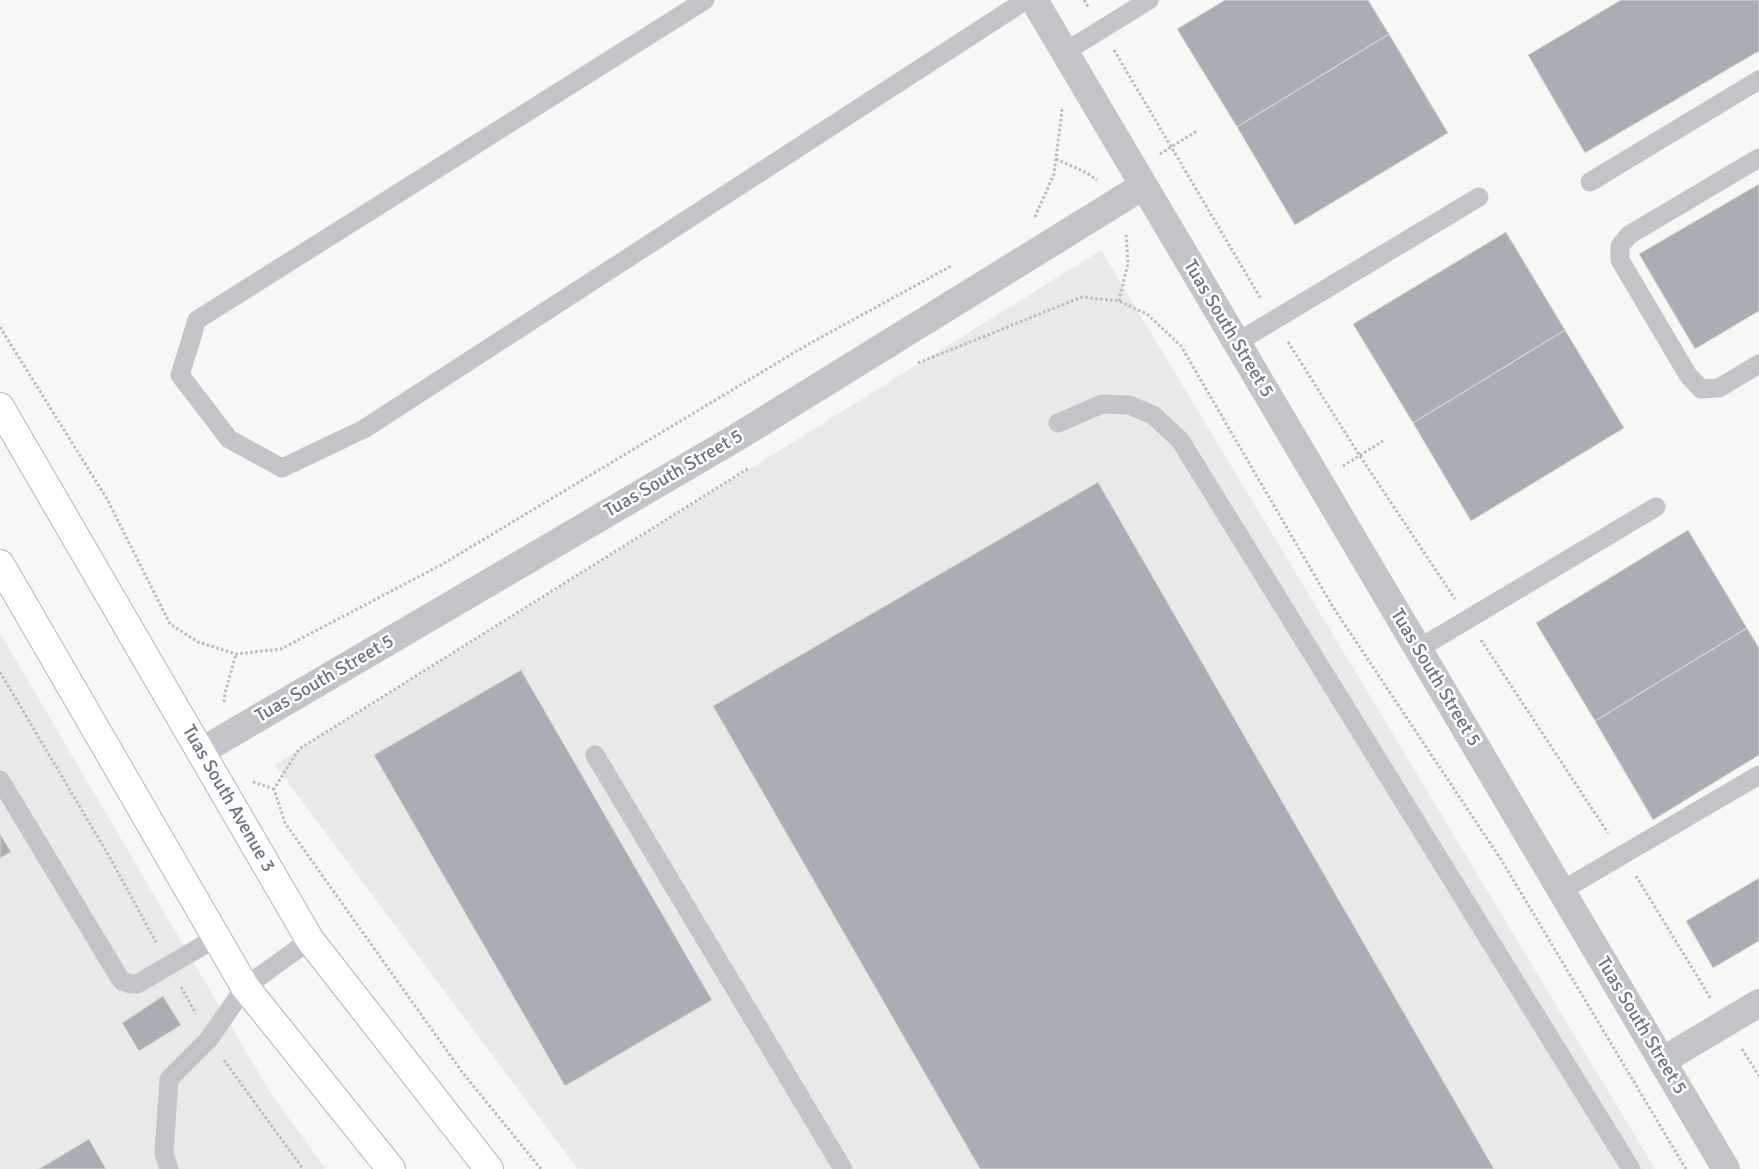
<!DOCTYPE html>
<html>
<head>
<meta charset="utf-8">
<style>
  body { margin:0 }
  canvas { display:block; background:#f7f8f5 }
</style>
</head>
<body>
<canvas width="1759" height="1169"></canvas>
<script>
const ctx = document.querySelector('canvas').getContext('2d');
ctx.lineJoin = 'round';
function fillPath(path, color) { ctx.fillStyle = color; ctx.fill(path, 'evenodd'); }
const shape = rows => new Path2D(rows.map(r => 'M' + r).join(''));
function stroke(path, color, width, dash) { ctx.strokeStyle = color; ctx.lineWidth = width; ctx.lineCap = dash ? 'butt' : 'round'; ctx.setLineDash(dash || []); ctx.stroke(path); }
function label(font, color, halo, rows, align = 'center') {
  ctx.font = font + ' Signika,sans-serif'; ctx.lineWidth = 5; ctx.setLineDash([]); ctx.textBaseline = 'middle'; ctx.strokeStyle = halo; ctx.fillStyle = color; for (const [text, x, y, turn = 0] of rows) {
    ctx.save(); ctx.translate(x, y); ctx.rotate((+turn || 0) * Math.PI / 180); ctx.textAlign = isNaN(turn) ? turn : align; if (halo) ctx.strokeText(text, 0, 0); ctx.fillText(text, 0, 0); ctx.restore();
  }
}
fillPath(shape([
  [1101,250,1655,1169,578,1169,275,765],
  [0,633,271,1094,326,1169,0,1169]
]), '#e8e9e8');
const building = shape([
  [1225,0,1368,0,1389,34,1237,127,1177,29,1225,0],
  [1621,0,1759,0,1759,51,1585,153,1528,55,1621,0],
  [1389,34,1448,133,1295,225,1237,127,1389,34],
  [1759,184,1759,311,1695,349,1639,254,1759,184],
  [1506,232,1565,330,1413,423,1353,324,1506,232],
  [1565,330,1624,428,1471,521,1413,423,1565,330],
  [1098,482,1494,1169,980,1169,713,706,1098,482],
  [1688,530,1747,628,1595,721,1536,623,1688,530],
  [1747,628,1759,648,1759,755,1653,820,1595,721,1747,628],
  [521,670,712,1000,565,1086,374,755,521,670],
  [0,834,11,852,0,858,0,834],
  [1759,878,1759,941,1713,968,1686,921,1759,878],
  [163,996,181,1025,139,1051,122,1023,163,996],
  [89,1139,106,1169,39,1169,89,1139]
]);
fillPath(building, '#a9aeb4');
stroke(building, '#d9d9d8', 1);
const primary = shape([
  [0,407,310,940,489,1169],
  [0,564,245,987,391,1169]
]);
stroke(primary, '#b3b6ba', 30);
stroke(shape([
  [1084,0,1089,8],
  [1114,50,1261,299],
  [1160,154,1197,131],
  [1056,159,1087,173,1097,180],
  [1035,217,1054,174,1062,111,1060,108],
  [1119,301,1128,263,1126,233],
  [0,327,107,499,170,624,198,642,236,654,281,649,441,565,807,345,953,265],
  [1288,342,1360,456,1455,599],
  [918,363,1082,297,1119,301,1147,314,1181,346,1333,607,1502,861,1686,1169],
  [1343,466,1383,441],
  [1481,640,1608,833],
  [0,672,109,856,157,944],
  [224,702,225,693,236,654],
  [253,782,274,789],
  [1636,876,1711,999],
  [181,987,196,1014],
  [1742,1049,1759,1076],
  [224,1060,303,1169],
  [541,1169,462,1072,285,823,274,789,299,749,749,468]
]), '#b9bcbe', 3, [2.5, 2.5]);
stroke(shape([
  [705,0,197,320,180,375,229,439,282,468,364,429,1026,0],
  [1065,52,1149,0],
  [1759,158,1629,235,1620,246,1620,260,1688,375,1701,389,1719,388,1759,364],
  [1590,182,1759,80],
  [1236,343,1479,197],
  [1058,423,1102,404,1129,405,1153,415,1180,440,1631,1169],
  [1418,649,1656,507],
  [595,755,843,1169],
  [0,780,119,977,122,981,131,984,137,984,216,938],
  [1561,891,1759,775],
  [169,1169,164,1153,169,1079,209,1039,245,987,310,940]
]), '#c2c4c8', 19);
stroke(shape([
  [1034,0,1726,1169],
  [200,752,739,436,1143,186],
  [1662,1061,1759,1003]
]), '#c2c4c8', 28);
stroke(primary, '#fff', 28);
label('19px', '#6b7682', '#fff', [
  ["Tuas South Street 5",1228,329,59],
  ["Tuas South Street 5",674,474,-30],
  ["Tuas South Street 5",1435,678,59],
  ["Tuas South Street 5",325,679,-30],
  ["Tuas South Avenue 3",228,799,60],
  ["Tuas South Street 5",1641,1026,59]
]);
</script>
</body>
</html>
